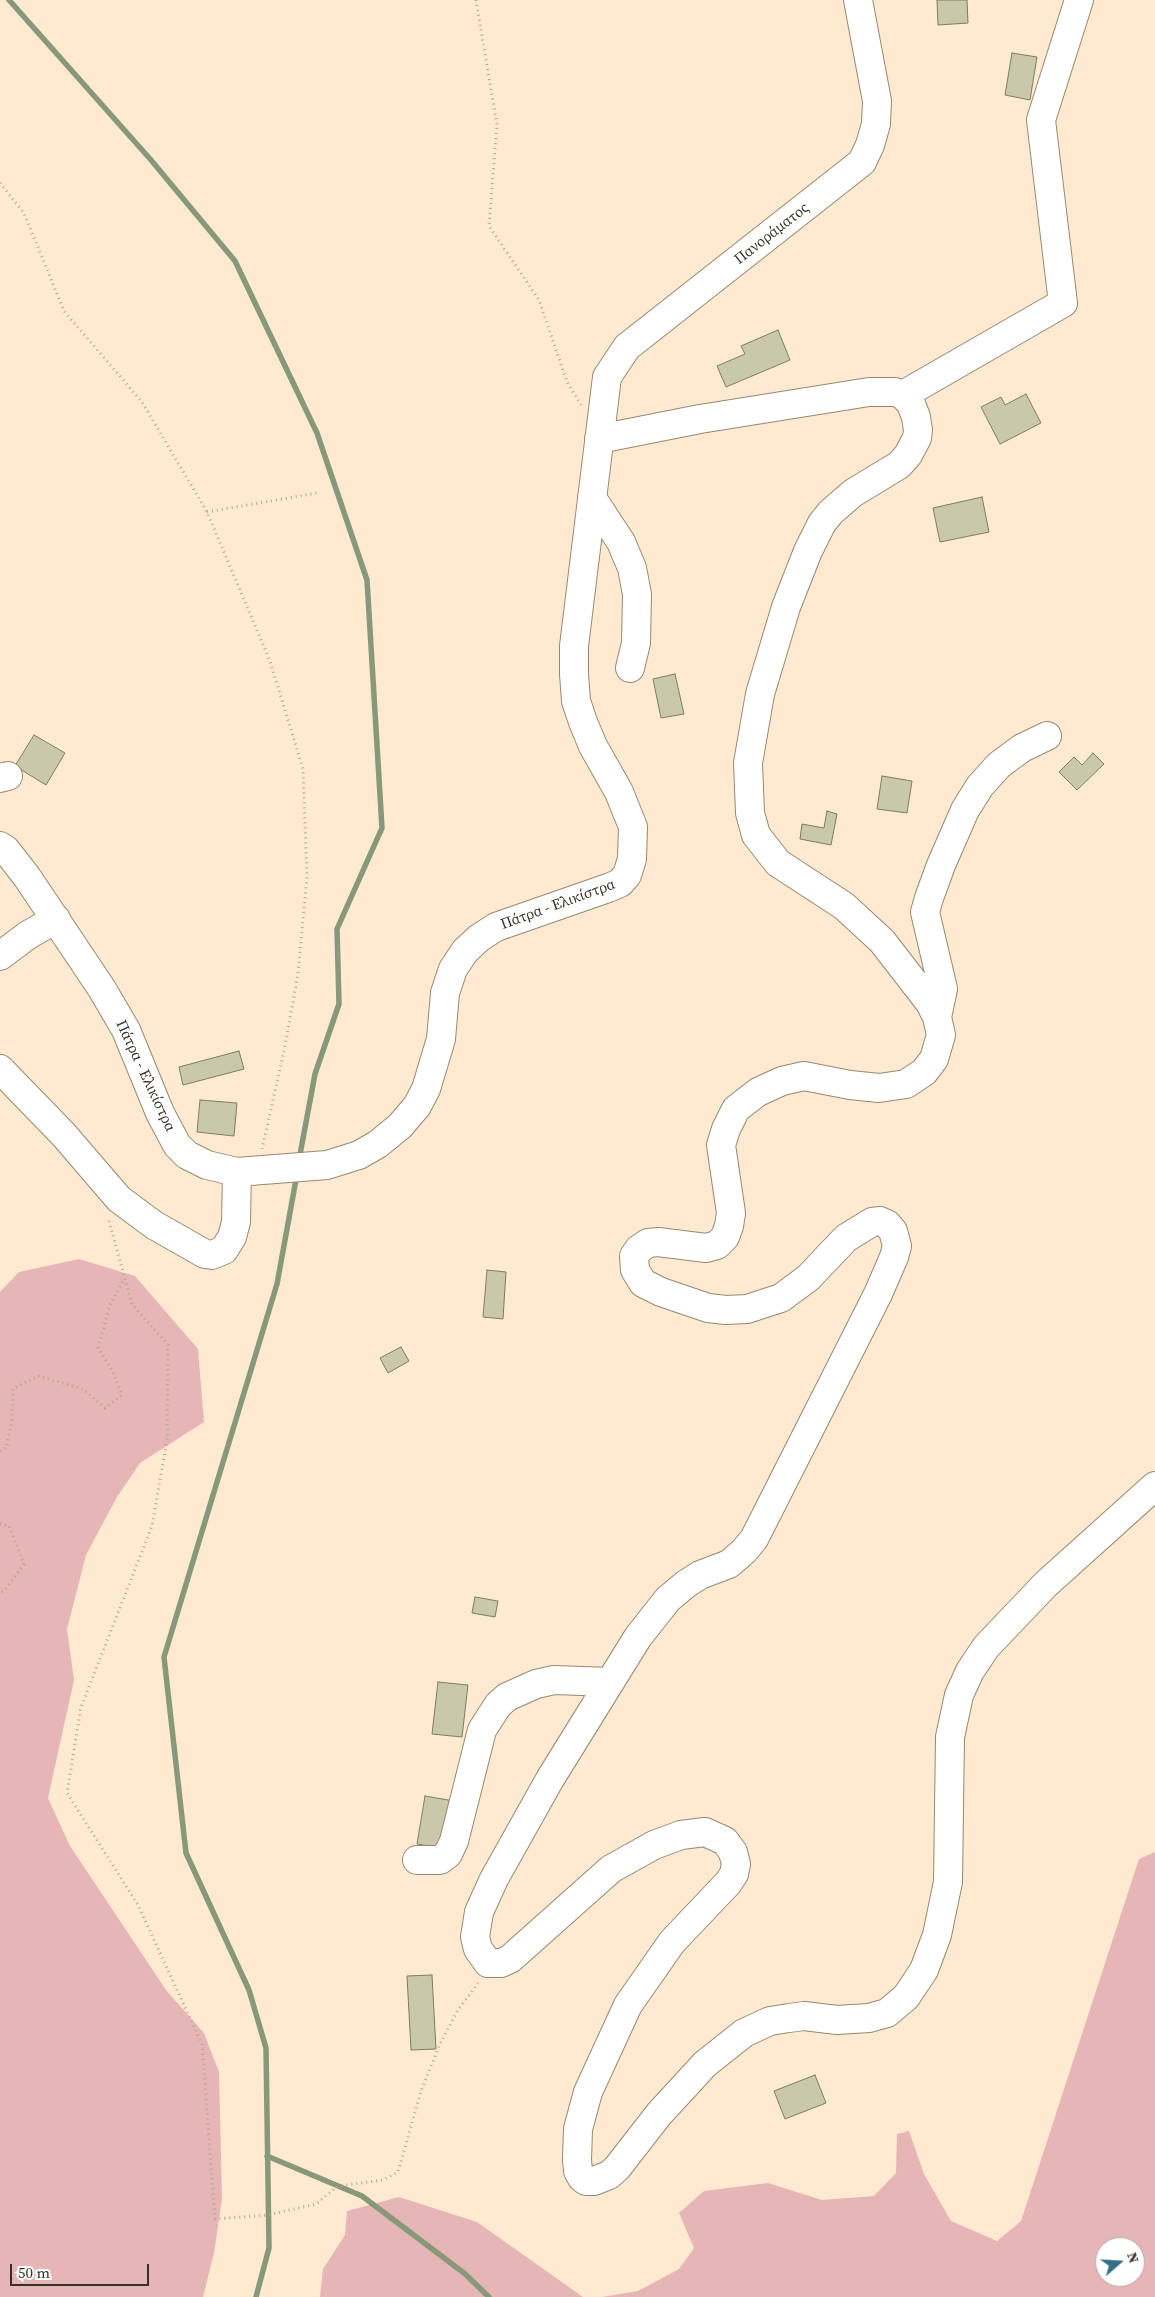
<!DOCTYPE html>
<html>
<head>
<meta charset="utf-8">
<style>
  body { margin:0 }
  #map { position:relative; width:1155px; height:2297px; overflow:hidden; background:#fdead1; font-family:"Source Serif 4",serif }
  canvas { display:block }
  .north { position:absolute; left:1095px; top:2237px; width:50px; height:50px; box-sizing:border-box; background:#fff; border:1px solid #afaca8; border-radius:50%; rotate:71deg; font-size:14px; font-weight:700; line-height:20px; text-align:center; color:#373026 }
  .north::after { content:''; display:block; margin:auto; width:18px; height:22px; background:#326f85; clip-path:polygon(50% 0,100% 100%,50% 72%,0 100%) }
  .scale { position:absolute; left:10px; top:2264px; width:139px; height:22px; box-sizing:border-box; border:2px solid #373026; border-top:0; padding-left:6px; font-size:15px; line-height:18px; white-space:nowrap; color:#373026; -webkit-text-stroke:4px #fff; paint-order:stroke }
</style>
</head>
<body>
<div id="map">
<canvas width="1155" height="2297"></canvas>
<div class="north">N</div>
<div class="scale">50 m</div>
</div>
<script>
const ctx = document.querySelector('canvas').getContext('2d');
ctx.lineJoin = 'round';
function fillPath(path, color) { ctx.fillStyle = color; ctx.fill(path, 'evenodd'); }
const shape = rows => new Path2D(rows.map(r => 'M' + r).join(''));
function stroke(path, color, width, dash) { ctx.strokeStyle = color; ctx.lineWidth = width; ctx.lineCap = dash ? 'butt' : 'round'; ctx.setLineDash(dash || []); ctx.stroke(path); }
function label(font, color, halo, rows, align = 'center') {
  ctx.font = font + ' "Source Serif 4",serif'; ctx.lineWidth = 4; ctx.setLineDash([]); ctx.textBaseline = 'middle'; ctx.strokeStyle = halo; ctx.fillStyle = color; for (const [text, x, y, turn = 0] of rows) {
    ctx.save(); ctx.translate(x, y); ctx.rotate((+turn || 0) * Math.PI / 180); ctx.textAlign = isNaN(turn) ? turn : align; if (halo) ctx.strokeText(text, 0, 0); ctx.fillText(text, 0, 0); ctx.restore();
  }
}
fillPath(shape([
  [79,1259,135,1276,198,1349,204,1422,140,1463,117,1497,86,1555,67,1629,74,1680,48,1798,70,1846,166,1990,204,2033,219,2072,222,2199,214,2253,203,2297,0,2297,0,1292,19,1272],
  [1155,1852,1155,2297,602,2297,638,2291,679,2269,694,2248,679,2213,704,2191,768,2183,822,2200,874,2196,896,2173,897,2134,909,2131,924,2174,951,2221,997,2241,1021,2221,1139,1859],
  [1105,2247,1135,2247,1135,2277,1105,2277],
  [399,2197,477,2222,583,2297,320,2297,323,2269,345,2235,347,2211]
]), '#e6b5b6');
stroke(shape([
  [9,0,151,160,235,261,317,433,367,580,382,828,337,929,339,1004,315,1074,299,1160],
  [267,2156,362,2196,464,2273,489,2297],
  [256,2297,269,2248,266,2048,249,1990,186,1853,164,1657,277,1284,297,1174]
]), '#88987a', 5.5);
const building = shape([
  [937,0,967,0,968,23,938,25,937,0],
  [1012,53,1037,57,1030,100,1005,95,1012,53],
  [778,330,790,360,726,387,717,366,745,354,741,346,778,330],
  [1026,394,1041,423,1000,444,981,407,1001,397,1005,405,1026,394],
  [982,497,989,532,940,542,933,508,982,497],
  [675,674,684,714,661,718,653,679,675,674],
  [34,735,65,753,46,785,15,766,34,735],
  [1093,753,1104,764,1077,790,1059,772,1074,757,1082,765,1093,753],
  [882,776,912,781,907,813,877,809,882,776],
  [827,811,837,814,831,845,800,839,802,824,824,828,827,811],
  [239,1051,244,1069,183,1085,179,1067,239,1051],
  [200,1100,237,1103,234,1136,197,1132,200,1100],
  [487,1270,506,1272,503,1319,483,1317,487,1270],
  [401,1347,409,1361,388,1373,380,1358,401,1347],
  [475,1597,498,1601,495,1617,472,1613,475,1597],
  [438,1682,468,1685,462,1737,432,1734,438,1682],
  [425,1796,454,1801,446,1849,417,1844,425,1796],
  [432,1975,436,2049,411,2050,407,1976,432,1975],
  [815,2075,826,2103,785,2119,774,2091,815,2075]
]);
fillPath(building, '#c9c8ab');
stroke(building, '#7d7c61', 1);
const minor = shape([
  [903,395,1063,303,1041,120,1079,0],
  [599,439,700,419,869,392,895,392,903,395,911,404,916,417,918,430,917,438,908,455,899,465,853,493,831,512,822,523,808,551,786,607,760,694,748,763,750,813,756,835,778,863,844,906,882,941,930,1003,937,1017,941,1035,934,1059,924,1072,906,1084,879,1088,850,1085,804,1076,782,1081,758,1092,736,1109,726,1129,721,1145,731,1213,729,1226,725,1237,717,1245,706,1248,658,1242,648,1243,639,1249,634,1256,635,1270,643,1283,661,1292,708,1308,726,1310,747,1309,781,1298,808,1278,846,1238,872,1222,880,1221,887,1224,893,1231,897,1246,894,1257,878,1294,754,1539,744,1551,729,1564,700,1575,686,1584,668,1599,638,1637,550,1779,494,1879,479,1912,475,1937,478,1949,488,1963,501,1963,510,1959,611,1869,654,1845,681,1835,705,1832,725,1841,733,1852,736,1864,734,1874,728,1883,672,1942,628,2005,588,2092,578,2129,577,2160,578,2171,582,2178,586,2181,594,2181,609,2175,617,2168,659,2114,705,2064,744,2033,770,2021,789,2018,804,2016,837,2020,869,2018,887,2013,906,1997,924,1970,937,1935,948,1882,950,1737,959,1695,970,1671,986,1647,1046,1584,1155,1486],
  [592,498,621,542,632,568,637,594,636,643,630,668],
  [0,778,8,776],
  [0,956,28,935,56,919],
  [937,1017,943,989,925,912,929,898,941,865,965,810,980,786,999,765,1022,748,1047,736],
  [0,1069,64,1135,119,1199,154,1225,205,1254,212,1255,224,1250,232,1237,236,1222,237,1172],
  [417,1860,440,1860,448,1854,454,1841,482,1730,498,1705,507,1697,536,1684,554,1680,610,1682]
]);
const major = shape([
  [0,846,6,850,27,877,102,989,126,1030,160,1113,177,1145,187,1155,207,1165,237,1172,327,1165,359,1155,378,1144,400,1126,417,1106,426,1089,441,1039,445,993,453,969,465,951,479,938,496,927,608,888,620,883,627,875,632,859,633,827,619,792,593,746,583,722,576,701,574,674,574,646,607,377,627,347,862,162,870,145,876,124,877,101,858,0]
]);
stroke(minor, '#988770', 30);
stroke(major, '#988770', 30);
stroke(shape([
  [476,0,497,125,489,226,539,300,567,382,581,405],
  [0,183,24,213,64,311,142,402,207,512,270,661,303,769,307,877,298,974,284,1051,262,1149],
  [207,512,317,493],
  [109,1221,132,1304,168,1345,167,1440,152,1526,81,1707,67,1793,138,1905,202,2044,215,2219,268,2215,316,2204,338,2186,383,2180,398,2172,421,2091,440,2044,458,2010,478,1983],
  [0,1451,7,1447,12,1419,13,1389,38,1376,83,1389,105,1408,122,1395,113,1372,98,1348,110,1305,124,1279],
  [0,1524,9,1526,24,1564,4,1591,0,1592]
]), '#b5a693', 3, [1, 4]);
stroke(minor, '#fff', 28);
stroke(major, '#fff', 28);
label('15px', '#373026', '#fff', [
  ["Πανοράματος",772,234,-38],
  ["Πάτρα - Ελικίστρα",558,905,-20],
  ["Πάτρα - Ελικίστρα",145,1076,65]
]);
</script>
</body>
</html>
